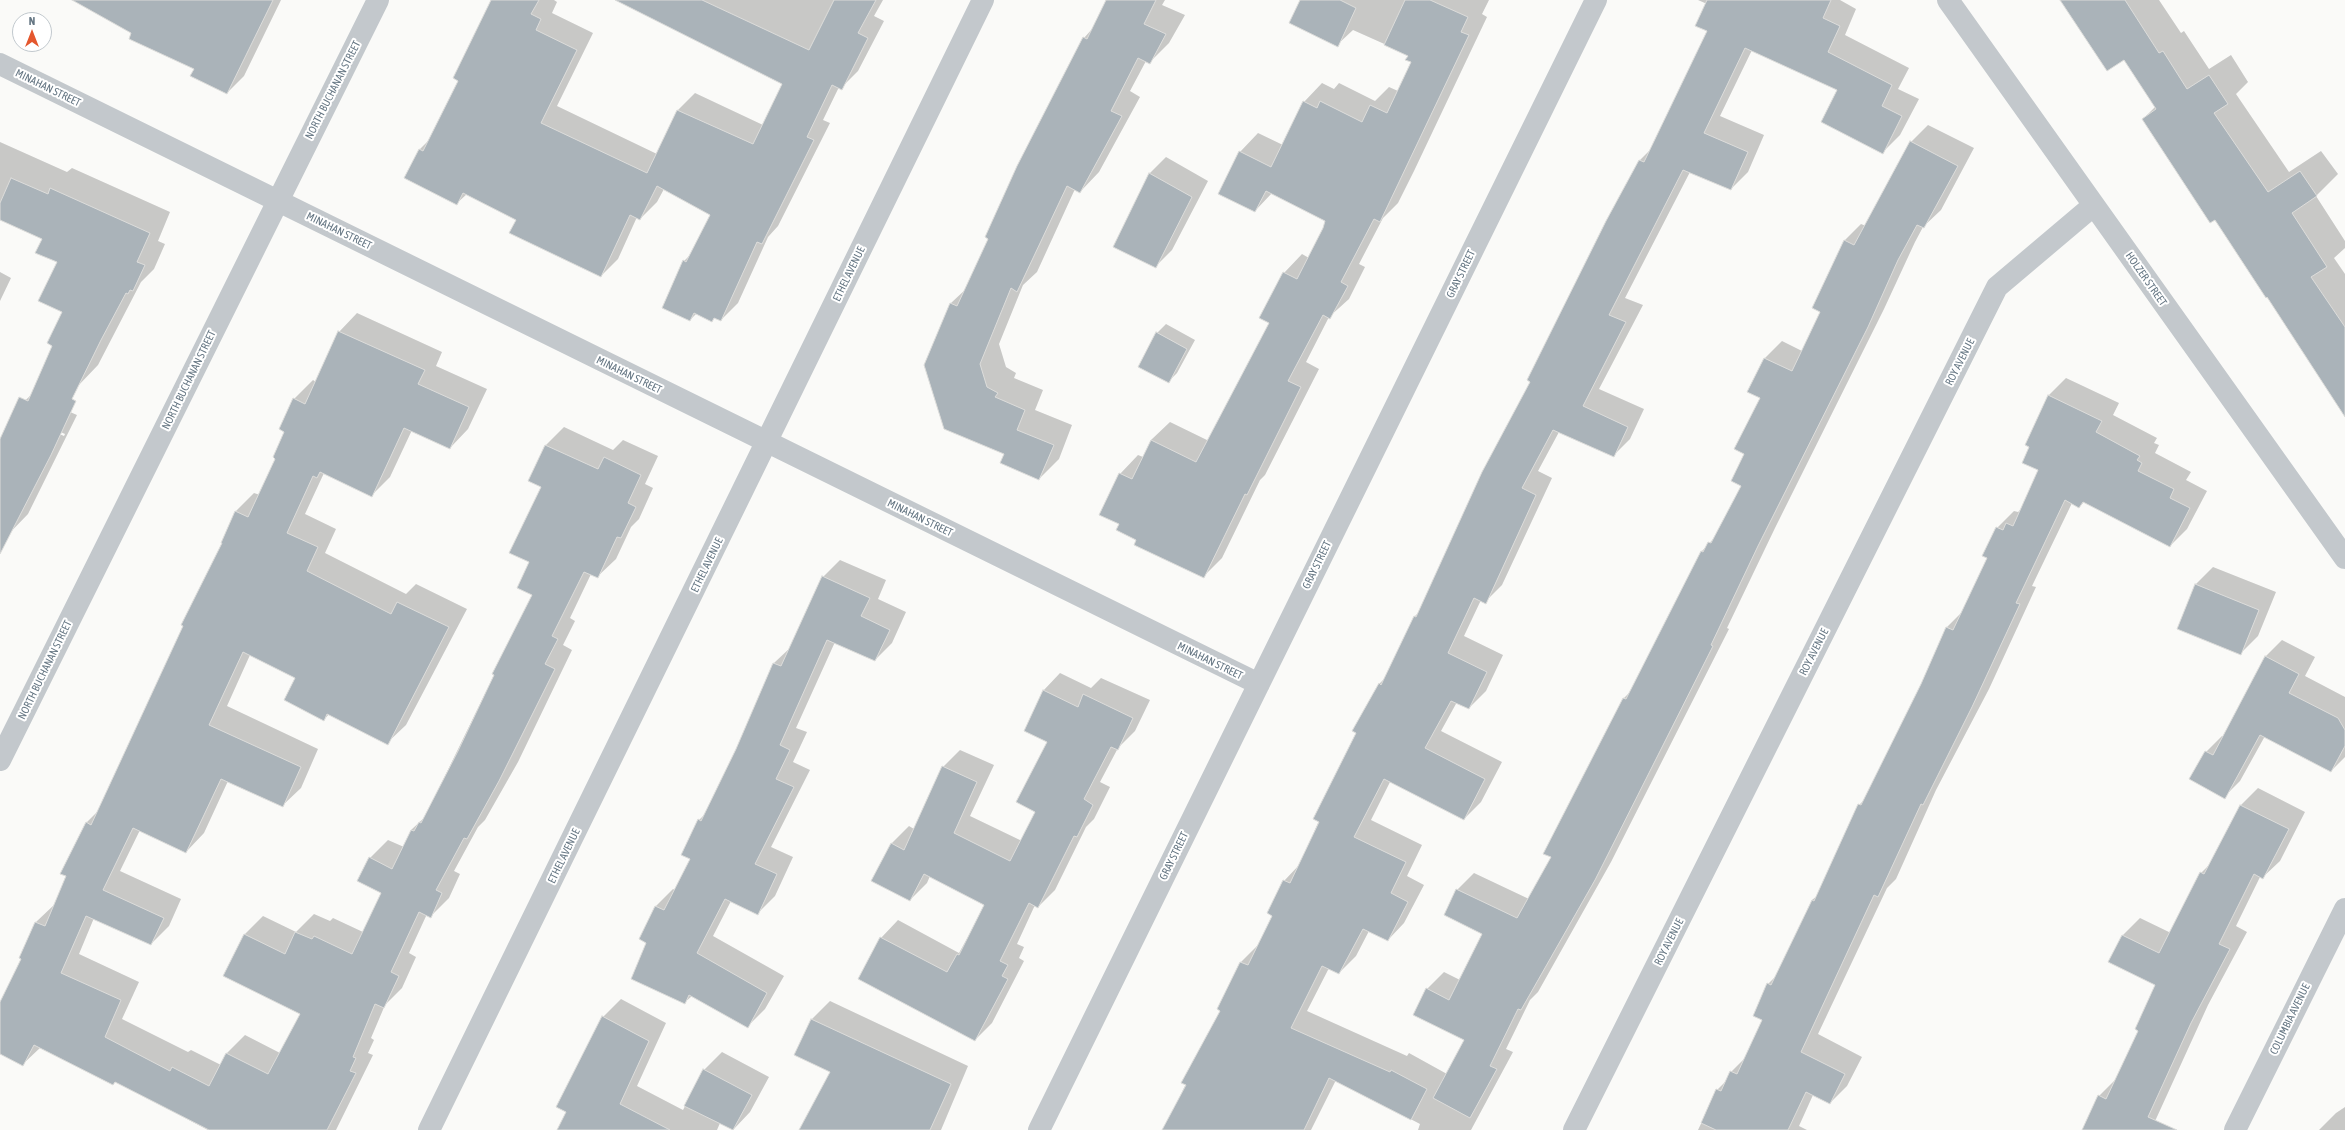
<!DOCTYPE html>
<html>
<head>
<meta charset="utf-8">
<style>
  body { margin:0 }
  #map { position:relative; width:2345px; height:1130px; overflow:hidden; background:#fafaf8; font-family:"Asap Condensed",sans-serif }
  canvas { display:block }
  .north { position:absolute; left:12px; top:12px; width:40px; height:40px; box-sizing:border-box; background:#fff; border:1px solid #c1c8cd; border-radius:50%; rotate:0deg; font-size:11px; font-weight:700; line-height:16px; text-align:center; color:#657683 }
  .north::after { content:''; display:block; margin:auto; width:14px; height:18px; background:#e4572e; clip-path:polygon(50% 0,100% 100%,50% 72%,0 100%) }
</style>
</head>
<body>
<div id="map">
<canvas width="2345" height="1130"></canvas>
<div class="north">N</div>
</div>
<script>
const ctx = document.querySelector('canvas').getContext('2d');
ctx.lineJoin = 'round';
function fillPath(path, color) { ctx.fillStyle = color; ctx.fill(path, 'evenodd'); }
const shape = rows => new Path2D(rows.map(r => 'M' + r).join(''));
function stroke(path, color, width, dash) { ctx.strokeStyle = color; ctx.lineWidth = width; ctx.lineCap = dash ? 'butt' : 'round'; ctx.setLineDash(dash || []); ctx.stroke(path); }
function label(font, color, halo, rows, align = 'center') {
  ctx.font = font + ' "Asap Condensed",sans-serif'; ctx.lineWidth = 4; ctx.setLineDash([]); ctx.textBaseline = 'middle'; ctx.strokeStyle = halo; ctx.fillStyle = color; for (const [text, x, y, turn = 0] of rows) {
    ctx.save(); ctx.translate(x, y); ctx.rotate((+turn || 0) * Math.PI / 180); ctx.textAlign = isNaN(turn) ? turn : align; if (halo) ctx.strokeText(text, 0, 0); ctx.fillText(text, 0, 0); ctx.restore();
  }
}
fillPath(shape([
  [74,0,281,0,244,76,227,93,195,69],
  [493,0,554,0,557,2,552,13,593,33,557,106,657,154,678,110,695,93,763,125,783,84,625,0,883,0,874,16,884,21,858,71,841,88,839,87,823,120,830,123,778,226,768,237,738,303,721,320,715,317,712,320,697,313,690,320,684,261,690,255,712,215,664,189,657,202,640,219,637,217,618,259,601,276,517,220,467,194,456,204,419,150,430,139,459,80],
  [1107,0,1165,0,1162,5,1185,15,1169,43,1150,62,1146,61,1130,91,1140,97,1099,172,1080,192,1075,189,1037,272,1023,285,999,344,1006,367,1016,373,1014,378,1043,390,1035,410,1072,425,1059,459,1039,479,1005,453,925,365,951,303,967,288,1084,38,1092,29],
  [1301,0,1489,0,1482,14,1487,17,1414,171,1398,203,1383,218,1359,264,1365,267,1349,299,1329,317,1306,362,1319,369,1265,475,1260,480,1222,558,1203,577,1138,540,1120,523,1120,474,1138,455,1143,457,1151,440,1170,422,1209,441,1270,323,1284,273,1302,254,1309,258,1324,228,1326,221,1272,193,1255,211,1240,152,1258,133,1283,145,1304,102,1322,83,1334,89,1339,83,1375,101,1389,87,1398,91,1412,62,1409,55,1353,30,1337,45],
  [1698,0,1840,0,1856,9,1845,35,1909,68,1898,89,1919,99,1900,135,1883,152,1838,89,1752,50,1720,116,1764,135,1748,172,1731,189,1690,172,1625,298,1643,305,1599,389,1644,409,1630,439,1613,456,1559,432,1538,471,1552,478,1502,585,1485,602,1481,600,1464,636,1503,655,1486,691,1469,708,1457,702,1441,731,1502,762,1481,802,1464,819,1390,782,1371,820,1422,845,1407,876,1424,885,1404,923,1388,940,1369,931,1356,956,1339,973,1329,968,1307,1011,1407,1056,1409,1053,1447,1074,1466,1039,1427,989,1444,972,1460,980,1484,933,1457,890,1474,873,1529,899,1552,857,1624,698,1632,690,1702,551,1717,535,1742,485,1745,454,1761,397,1748,391,1765,358,1782,341,1802,351,1822,311,1844,241,1861,224,1866,226,1911,142,1928,125,1974,148,1941,210,1923,227,1915,242,1884,309,1775,528,1727,628,1729,629,1611,862,1538,992,1530,1000,1506,1049,1513,1052,1471,1130,1418,1130,1420,1124,1336,1080,1311,1130,1164,1130,1221,1010,1219,1009,1241,962,1258,945,1274,915,1284,881,1300,864,1379,684,1385,678,1415,616,1420,611,1640,160,1652,148,1708,31,1707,4],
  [2061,0,2159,0,2181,33,2184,31,2209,69,2231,55,2248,82,2236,94,2289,172,2321,151,2338,174,2316,196,2345,241,2345,248,2334,258,2345,274,2345,415,2268,295,2143,119,2155,107,2124,59],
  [0,142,67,172,72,168,170,212,158,241,165,244,154,269,141,282,98,365,77,387,63,312,58,262,43,238,0,219],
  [1166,157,1208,181,1172,250,1155,267,1149,174],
  [0,272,11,278,0,301],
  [357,313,442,352,436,366,487,389,468,429,450,448,412,430,390,477,372,495,324,473,305,514,336,529,325,553,406,594,416,584,467,609,406,725,387,743,329,714,324,720,296,678,250,655,227,706,318,749,301,788,282,806,228,781,204,833,186,852,140,830,120,871,181,899,169,926,151,944,94,918,79,954,139,982,122,1019,188,1052,191,1050,221,1065,226,1054,245,1035,280,1053,301,1013,244,935,263,916,296,932,314,914,330,921,333,918,363,932,382,892,370,858,388,840,404,847,411,830,425,817,533,595,531,562,542,487,529,480,546,445,564,427,613,450,623,440,658,456,645,484,653,488,639,519,631,527,616,559,597,577,591,574,570,618,575,621,563,645,572,650,518,762,485,820,478,827,454,871,460,874,449,898,431,916,427,914,409,953,416,957,402,988,385,1005,371,1038,374,1040,368,1053,373,1055,336,1130,208,1130,115,1081,41,1047,23,1064,0,1041,0,1004,23,958,21,958,36,922,55,904,86,823,98,811,224,543,222,542,236,511,254,493,260,495,277,458,294,399,313,380,316,382,339,332],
  [1166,324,1195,340,1177,373,1168,382,1157,333],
  [2066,378,2119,403,2113,415,2157,438,2154,443,2159,445,2155,453,2191,472,2186,480,2207,491,2187,529,2170,546,2084,502,2079,507,2072,503,2032,586,2036,587,1989,689,1936,790,1896,879,1887,888,1818,1034,1862,1057,1847,1086,1830,1103,1813,1095,1799,1126,1807,1130,1698,1130,1717,1090,1727,1080,1731,1072,1747,1056,1763,1019,1768,984,1776,976,1812,900,1818,895,1859,805,1865,799,1922,684,1947,627,1962,612,1988,558,1997,528,2014,511,2018,512,2021,509,2040,470,2031,447,2026,444,2049,395],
  [31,395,77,415,28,514,0,543,0,441,13,412],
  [20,414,65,434,64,436,20,416],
  [840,560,886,580,878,599,906,612,892,643,875,660,835,642,796,728,807,732,793,762,810,770,771,847,793,857,775,896,758,913,731,901,713,936,784,976,765,1009,748,1026,692,996,684,1003,648,943,640,939,656,906,673,889,675,890,691,859,699,820,706,813,737,750,774,663,791,647,823,577],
  [2213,567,2276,592,2258,636,2240,654,2196,584],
  [2282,640,2315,657,2305,676,2345,697,2345,757,2331,771,2265,736,2240,781,2224,797,2206,752,2222,736,2224,737,2266,656],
  [1060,673,1091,688,1101,678,1150,700,1135,731,1118,748,1100,782,1110,787,1094,819,1086,827,1055,890,1038,907,1035,905,1017,944,1024,947,1019,958,1024,961,992,1023,975,1040,881,938,898,920,959,953,986,905,930,876,927,883,910,900,872,881,892,843,909,826,914,829,943,767,960,750,994,765,970,816,1022,841,1036,812,1048,742,1043,691],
  [2258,788,2305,812,2280,861,2262,878,2260,877,2236,926,2247,932,2208,1005,2151,1130,2091,1130,2099,1096,2116,1079,2139,1030,2156,985,2110,962,2123,935,2140,918,2171,933,2201,873,2211,863,2241,805],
  [621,999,666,1023,637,1086,683,1110,704,1070,722,1052,769,1077,750,1112,733,1130,720,1123,717,1130,557,1130,567,1111,603,1017],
  [830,1001,968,1066,941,1130,800,1130,831,1072,795,1055,812,1019],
  [2345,1107,2345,1130,2319,1130,2336,1113]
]), '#0003');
const building = shape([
  [72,0,273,0,227,94,190,76,194,69,129,39,131,33,72,0],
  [491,0,539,0,531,14,541,19,536,30,577,50,541,123,647,173,677,110,753,144,782,84,615,0,702,0,809,50,834,0,876,0,858,33,868,38,842,90,832,85,807,137,814,140,762,244,757,242,721,321,714,318,712,322,694,313,690,321,662,308,683,260,686,262,710,215,657,186,640,220,630,215,601,277,509,233,516,220,463,193,457,205,404,178,419,149,423,151,458,81,453,78,491,0],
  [1106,0,1156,0,1144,24,1166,34,1150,64,1138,58,1111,111,1122,116,1080,193,1067,186,1017,292,1011,288,980,364,987,387,998,393,995,397,1025,410,1017,430,1054,445,1039,480,1000,463,1004,454,944,429,924,365,950,303,957,306,988,239,985,237,1017,166,1083,37,1087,39,1106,0],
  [1300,0,1340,0,1356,8,1338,47,1289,23,1300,0],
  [1405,0,1430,0,1468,17,1461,32,1469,35,1380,222,1374,219,1341,282,1348,286,1330,319,1323,315,1288,381,1301,387,1247,495,1245,494,1204,578,1134,545,1136,540,1116,530,1119,524,1099,515,1119,473,1132,479,1151,440,1196,462,1269,323,1259,318,1283,272,1297,279,1323,228,1325,221,1266,191,1255,212,1218,194,1239,151,1271,167,1303,101,1317,108,1320,101,1362,122,1370,105,1387,113,1411,62,1405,60,1408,56,1384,45,1405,0],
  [1707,0,1831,0,1823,18,1840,26,1828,52,1892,85,1882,106,1902,116,1883,154,1821,122,1837,90,1745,48,1704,133,1748,152,1731,190,1683,170,1609,315,1626,322,1583,406,1628,427,1614,457,1553,430,1522,488,1536,495,1486,604,1474,598,1448,653,1487,672,1469,709,1451,701,1425,748,1485,779,1464,820,1384,779,1354,837,1406,862,1391,893,1408,902,1388,941,1363,929,1339,974,1322,966,1291,1028,1390,1072,1391,1070,1427,1089,1411,1120,1329,1078,1304,1130,1162,1130,1186,1085,1181,1083,1220,1011,1217,1009,1240,962,1248,965,1272,916,1267,913,1283,880,1290,883,1319,822,1313,819,1356,733,1352,731,1379,683,1381,685,1414,616,1416,617,1482,472,1530,382,1527,380,1606,221,1639,160,1644,162,1707,31,1695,26,1707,0],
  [2060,0,2125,0,2159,53,2163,51,2187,89,2209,75,2228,104,2214,113,2268,192,2300,171,2317,196,2292,213,2327,267,2311,277,2345,327,2345,417,2267,297,2266,298,2215,220,2210,223,2142,119,2156,109,2124,60,2107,71,2060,0],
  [1910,141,1958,166,1924,228,1917,225,1898,260,1868,327,1758,546,1711,645,1713,646,1595,880,1521,1010,1518,1009,1490,1066,1497,1069,1470,1118,1433,1098,1464,1040,1413,1015,1426,988,1449,1000,1482,934,1444,915,1456,889,1517,918,1551,857,1543,854,1623,698,1626,699,1701,551,1703,552,1708,542,1711,543,1741,486,1731,481,1744,454,1734,449,1760,398,1747,392,1764,358,1792,371,1820,312,1812,308,1844,240,1854,245,1910,141],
  [1149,173,1192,197,1156,268,1113,247,1149,173],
  [11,178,48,194,50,188,150,233,137,262,145,265,133,291,130,290,128,294,126,293,101,340,72,399,76,401,51,455,0,554,0,439,19,397,28,401,52,346,47,343,62,312,38,301,57,262,35,253,42,239,0,220,0,203,11,178],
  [338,331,425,370,418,384,469,407,450,449,404,428,372,497,320,472,317,478,313,476,287,533,318,547,307,571,391,614,397,602,449,627,388,745,327,714,324,721,284,700,295,678,243,652,209,725,301,767,283,807,221,779,186,853,133,828,103,890,164,918,151,945,86,916,61,973,121,1000,105,1037,170,1071,172,1067,209,1086,226,1053,268,1074,300,1014,223,976,244,934,285,954,295,932,312,939,314,936,352,954,381,893,357,881,369,857,392,869,411,830,414,831,419,822,421,823,458,751,494,675,492,674,532,595,517,588,529,562,509,553,541,487,528,481,545,445,598,469,604,457,641,475,628,503,636,507,621,538,617,537,598,578,584,572,552,636,558,639,545,664,555,669,499,781,467,839,464,838,436,890,442,893,431,918,419,912,391,972,399,976,384,1008,375,1004,353,1057,356,1058,350,1071,356,1073,327,1130,209,1130,115,1082,113,1085,34,1045,23,1066,0,1054,0,1002,21,959,19,958,35,922,45,926,66,876,60,874,86,822,91,825,183,626,181,625,222,543,221,543,235,511,248,517,275,459,273,457,284,432,279,429,293,398,305,404,338,331],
  [1156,332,1187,349,1169,383,1138,367,1156,332],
  [2048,395,2102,421,2096,432,2140,456,2137,460,2142,463,2138,471,2174,489,2170,498,2190,508,2170,547,2083,502,2079,508,2065,500,2016,603,2020,604,1972,707,1923,805,1921,804,1878,897,1874,895,1801,1052,1845,1074,1830,1104,1806,1092,1788,1130,1716,1130,1701,1123,1716,1089,1721,1091,1730,1071,1737,1074,1762,1020,1753,1016,1767,983,1771,985,1812,900,1814,901,1858,804,1861,805,1921,684,1946,627,1953,630,1987,558,1982,556,1996,527,2003,530,2006,523,2013,526,2038,470,2022,463,2029,447,2025,445,2048,395],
  [822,576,870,598,861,616,890,630,875,661,827,640,780,745,790,750,776,779,794,787,755,864,777,874,758,915,725,899,697,953,767,993,748,1028,689,995,685,1004,631,979,646,943,639,939,655,906,664,910,690,859,681,855,698,819,701,821,736,749,773,663,781,666,822,576],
  [2195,584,2259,610,2241,655,2177,629,2195,584],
  [2265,656,2299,674,2289,693,2338,718,2345,730,2345,746,2331,772,2260,735,2225,799,2189,779,2205,751,2213,755,2265,656],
  [1043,690,1078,707,1083,694,1133,718,1118,750,1111,747,1084,799,1093,805,1077,837,1074,836,1038,908,1029,903,1000,961,1008,965,1002,976,1008,979,975,1041,858,979,880,937,947,972,957,954,959,955,984,905,924,874,910,901,871,881,891,843,904,850,942,766,977,782,954,833,1010,861,1035,812,1016,802,1047,742,1024,731,1043,690],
  [2240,805,2289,829,2263,879,2254,874,2219,944,2230,949,2191,1023,2148,1117,2177,1130,2082,1130,2098,1095,2106,1099,2138,1031,2135,1029,2155,985,2108,962,2122,935,2159,953,2200,872,2204,874,2240,805],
  [602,1016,649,1041,620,1104,670,1130,557,1130,566,1112,556,1107,602,1016],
  [811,1019,951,1084,930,1130,799,1130,830,1072,794,1055,811,1019],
  [703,1069,752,1095,733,1130,684,1106,703,1069]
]);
fillPath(building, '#aab3b9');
stroke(building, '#dcdcda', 1);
stroke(shape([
  [1948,0,2345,558],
  [0,64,1259,684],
  [0,760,378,0],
  [429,1130,983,0],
  [1039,1130,1596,0],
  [1574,1130,1997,287,2094,205],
  [2235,1130,2345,909]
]), '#c3c8cc', 22);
label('11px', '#657683', '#fff', [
  ["MINAHAN STREET",48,88,26],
  ["NORTH BUCHANAN STREET",333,90,-63],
  ["MINAHAN STREET",339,231,26],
  ["ETHEL AVENUE",849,274,-64],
  ["GRAY STREET",1461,274,-64],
  ["HOLZER STREET",2146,279,55],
  ["ROY AVENUE",1960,362,-63],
  ["MINAHAN STREET",629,375,26],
  ["NORTH BUCHANAN STREET",189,380,-64],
  ["MINAHAN STREET",920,518,26],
  ["ETHEL AVENUE",707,565,-64],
  ["GRAY STREET",1317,565,-64],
  ["ROY AVENUE",1814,652,-63],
  ["MINAHAN STREET",1210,661,26],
  ["NORTH BUCHANAN STREET",45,670,-64],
  ["ETHEL AVENUE",564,856,-64],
  ["GRAY STREET",1174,856,-64],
  ["ROY AVENUE",1669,942,-63],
  ["COLUMBIA AVENUE",2290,1019,-64]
]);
</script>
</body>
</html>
